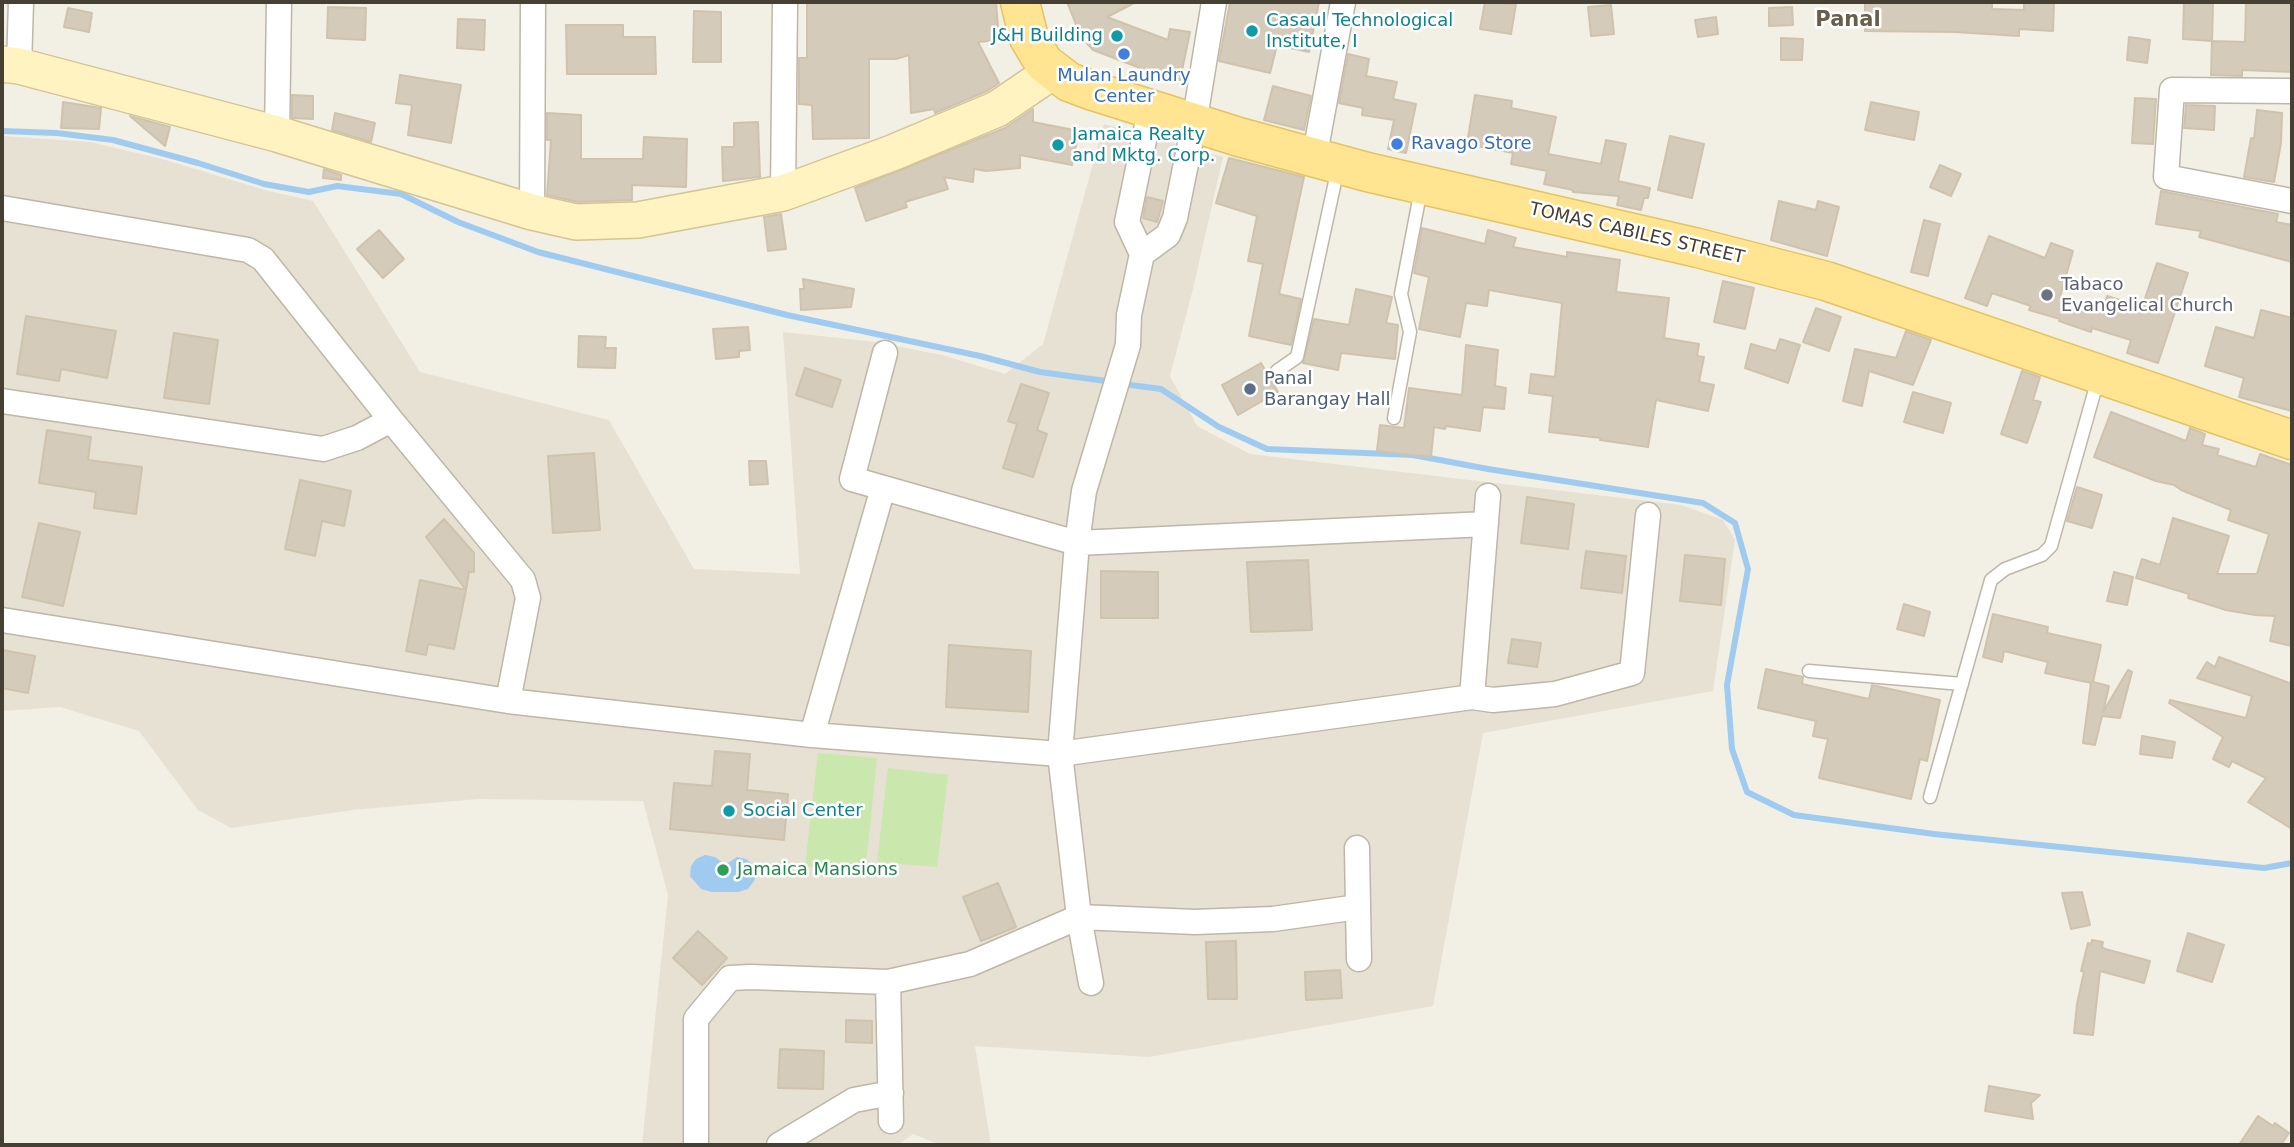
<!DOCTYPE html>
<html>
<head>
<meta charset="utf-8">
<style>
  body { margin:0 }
  #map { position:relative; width:2294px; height:1147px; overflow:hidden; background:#f2efe5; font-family:"DejaVu Sans",sans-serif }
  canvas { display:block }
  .frame { position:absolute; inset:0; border:4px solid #453f34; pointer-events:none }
</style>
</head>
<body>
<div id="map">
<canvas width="2294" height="1147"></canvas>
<div class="frame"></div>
</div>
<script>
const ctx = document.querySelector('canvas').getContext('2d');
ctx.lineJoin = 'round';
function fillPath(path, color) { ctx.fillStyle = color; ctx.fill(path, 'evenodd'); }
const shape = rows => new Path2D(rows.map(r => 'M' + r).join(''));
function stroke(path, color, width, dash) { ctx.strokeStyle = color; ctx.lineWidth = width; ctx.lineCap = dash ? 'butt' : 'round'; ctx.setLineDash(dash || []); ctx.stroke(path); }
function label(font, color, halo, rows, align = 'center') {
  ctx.font = font + ' "DejaVu Sans",sans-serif'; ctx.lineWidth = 5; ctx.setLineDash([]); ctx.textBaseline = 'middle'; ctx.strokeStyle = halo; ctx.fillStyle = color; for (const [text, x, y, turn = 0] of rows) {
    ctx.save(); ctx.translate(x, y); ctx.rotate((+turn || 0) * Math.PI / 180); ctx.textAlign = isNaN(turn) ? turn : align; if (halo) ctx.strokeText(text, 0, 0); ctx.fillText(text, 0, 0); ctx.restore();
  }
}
fillPath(shape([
  [1104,124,1223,157,1193,289,1170,376,1197,426,1250,454,1681,505,1723,520,1735,540,1713,691,1483,733,1433,1006,1149,1057,975,1046,991,1145,941,1145,913,1134,898,1145,642,1145,668,895,643,801,478,799,352,810,231,828,198,810,139,731,60,707,2,711,2,136,90,142,162,159,265,190,313,201,420,372,609,420,694,569,800,574,783,332,876,342,942,355,1005,374,1043,344]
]), '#e6e1d2');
fillPath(shape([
  [818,753,877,758,865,874,805,866],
  [888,768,948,775,937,867,877,862]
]), '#cae7ad');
fillPath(shape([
  [705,855,715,857,723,863,728,863,737,857,746,859,754,865,757,874,754,881,748,889,738,892,712,892,701,889,690,876,691,866,696,859]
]), '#a0cbf0');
stroke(shape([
  [2,131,57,133,113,140,198,163,264,184,309,192,337,186,401,194,458,222,538,252,787,315,980,356,1040,372,1113,382],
  [1123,384,1161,389,1219,427,1267,449,1413,455,1488,469,1703,503,1735,523,1748,569,1727,685,1732,749,1747,792,1794,815,1934,834,2264,868,2292,863]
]), '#a0cbf0', 6);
const building = shape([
  [807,2,996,2,999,40,978,42,999,83,987,91,935,113,934,109,911,113,909,55,896,59,869,59,869,138,813,139,812,105,799,104,799,58,807,58,807,2],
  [1067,2,1136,2,1107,17,1168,40,1170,29,1190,32,1180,80,1161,76,1093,50,1081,37,1067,2],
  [1230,2,1319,2,1309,52,1277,45,1270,73,1219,61,1230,2],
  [1485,2,1516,4,1511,34,1480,29,1485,2],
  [1865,2,1992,2,1992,9,2024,10,2024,2,2054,2,2053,31,2019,29,2019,36,1955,32,1865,31,1865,2],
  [2184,2,2213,2,2212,41,2183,39,2184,2],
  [2246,2,2292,2,2292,72,2242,70,2242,76,2211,75,2212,41,2245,42,2246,2],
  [1611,5,1614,34,1591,36,1588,7,1611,5],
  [328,7,366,8,365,40,327,38,328,7],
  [1792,7,1793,25,1769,26,1769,8,1792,7],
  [68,8,92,13,89,32,64,27,68,8],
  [694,11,721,12,721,62,693,62,694,11],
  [1716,17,1718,34,1698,37,1695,20,1716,17],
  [458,19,485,20,484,50,457,48,458,19],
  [566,25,623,25,623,37,655,37,656,74,567,74,566,25],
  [2129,37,2150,40,2147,63,2127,60,2129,37],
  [1781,38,1803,39,1802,60,1781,60,1781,38],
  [1348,54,1369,59,1366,76,1397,82,1393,99,1416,104,1406,153,1388,149,1394,120,1362,115,1363,108,1339,103,1348,54],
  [400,75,461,85,451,143,408,135,412,105,396,103,400,75],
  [1273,86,1311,96,1304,130,1264,120,1273,86],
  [292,95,313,96,313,119,292,118,292,95],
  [1475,95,1512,101,1511,108,1556,117,1548,154,1601,164,1606,140,1626,144,1618,181,1650,188,1648,198,1644,198,1641,210,1617,205,1619,196,1573,192,1573,190,1544,184,1547,171,1511,164,1513,153,1467,144,1475,95],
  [2135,98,2156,99,2153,144,2132,143,2135,98],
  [63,102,101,108,99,129,61,128,63,102],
  [1871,102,1919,112,1914,140,1865,130,1871,102],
  [2186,105,2215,106,2214,130,2184,128,2186,105],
  [1033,109,1033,122,1079,131,1072,165,1020,155,1020,168,986,171,974,169,973,182,944,177,948,189,905,202,907,207,866,221,855,188,1005,128,1033,109],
  [2257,110,2282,113,2281,143,2274,182,2244,177,2251,138,2254,139,2257,110],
  [335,113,375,123,371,142,332,130,335,113],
  [547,113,581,115,581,159,643,159,644,137,687,139,686,187,632,185,632,200,578,202,547,195,551,140,547,140,547,113],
  [130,116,170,127,165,146,130,116],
  [758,122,760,177,723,181,722,147,734,147,734,123,758,122],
  [1670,136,1704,144,1692,198,1658,190,1670,136],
  [1229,158,1304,177,1279,294,1301,299,1291,345,1249,336,1263,264,1248,261,1257,216,1216,203,1229,158],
  [1940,165,1961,174,1951,196,1930,187,1940,165],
  [324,169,341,175,341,180,323,178,324,169],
  [2161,191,2278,214,2276,222,2292,225,2292,262,2199,237,2201,231,2156,224,2161,191],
  [1147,197,1163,201,1157,222,1143,218,1147,197],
  [1779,201,1816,210,1818,201,1839,207,1827,256,1771,240,1779,201],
  [781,214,786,249,768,251,764,217,781,214],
  [1924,220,1940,224,1928,276,1911,272,1924,220],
  [1422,228,1485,244,1488,230,1516,238,1513,247,1567,257,1567,252,1620,260,1616,292,1669,298,1664,338,1699,344,1697,356,1704,357,1699,382,1714,385,1708,411,1656,400,1648,447,1600,440,1601,438,1549,432,1553,396,1529,393,1531,374,1555,377,1562,303,1489,290,1487,306,1466,303,1460,337,1419,329,1429,277,1414,273,1422,228],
  [379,230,404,259,383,278,357,249,379,230],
  [1989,236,2045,258,2051,243,2073,251,2060,297,2103,311,2107,296,2142,307,2157,263,2188,273,2158,363,2127,353,2131,340,2092,328,2091,332,2059,321,2060,319,2029,310,2031,306,1992,293,1987,306,1965,298,1989,236],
  [803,279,854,289,851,307,801,310,800,289,804,289,803,279],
  [1723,281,1754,288,1745,329,1714,322,1723,281],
  [1356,289,1392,297,1386,323,1398,325,1395,359,1341,353,1338,370,1303,363,1314,319,1349,325,1356,289],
  [1816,308,1841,317,1829,351,1803,342,1816,308],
  [2261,310,2292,318,2292,411,2239,397,2244,378,2205,366,2216,327,2254,338,2261,310],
  [26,316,116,331,107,378,61,369,59,381,17,374,26,316],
  [748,327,750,350,739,351,739,357,716,359,713,329,748,327],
  [1906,331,1931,340,1913,385,1869,371,1862,406,1843,401,1855,349,1896,358,1906,331],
  [174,333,218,340,209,404,164,398,174,333],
  [579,336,606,337,605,348,616,348,615,368,578,367,579,336],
  [1780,339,1800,345,1788,383,1745,368,1751,344,1776,351,1780,339],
  [1466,345,1498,350,1495,386,1506,388,1504,409,1483,407,1480,431,1446,426,1445,429,1434,427,1431,457,1377,451,1380,425,1404,428,1409,388,1462,395,1466,345],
  [1261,363,1278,392,1238,415,1222,385,1261,363],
  [805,368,841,380,832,407,796,395,805,368],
  [2022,371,2040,377,2033,400,2041,402,2027,443,2001,434,2022,371],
  [1021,384,1049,393,1037,430,1047,434,1033,477,1003,468,1017,424,1008,421,1021,384],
  [1913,392,1951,403,1943,433,1904,422,1913,392],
  [2111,412,2186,441,2190,428,2205,434,2202,445,2219,449,2217,455,2256,467,2260,454,2292,465,2292,646,2270,641,2275,616,2255,615,2226,610,2188,598,2189,594,2136,578,2142,559,2160,565,2173,518,2229,536,2217,574,2257,574,2269,534,2228,520,2231,510,2181,490,2174,485,2156,481,2094,457,2111,412],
  [47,430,91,437,88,460,142,467,136,514,94,508,96,492,39,483,47,430],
  [594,453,600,530,553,533,548,456,594,453],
  [749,461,766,461,768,484,750,485,749,461],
  [300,480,351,491,344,526,322,521,315,556,285,549,300,480],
  [2077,487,2102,495,2092,528,2067,521,2077,487],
  [1527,497,1574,504,1568,549,1521,543,1527,497],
  [444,519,474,553,474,572,469,572,466,590,426,537,444,519],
  [39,523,80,532,63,606,22,597,39,523],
  [1586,551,1626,556,1622,593,1581,588,1586,551],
  [1685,555,1725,559,1721,605,1680,601,1685,555],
  [1308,560,1312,630,1251,632,1247,562,1308,560],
  [1101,571,1158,572,1158,618,1101,618,1101,571],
  [2114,572,2133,577,2127,605,2107,601,2114,572],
  [420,580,466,590,454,649,428,644,426,655,406,651,420,580],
  [1904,604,1930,612,1924,636,1897,629,1904,604],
  [1993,614,2048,627,2047,633,2101,645,2093,682,2109,686,2103,712,2128,670,2132,672,2120,718,2102,716,2095,745,2083,743,2091,683,2045,673,2048,662,2004,651,2002,662,1983,657,1993,614],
  [1512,639,1541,643,1537,667,1508,663,1512,639],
  [949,645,1031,651,1028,712,946,707,949,645],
  [2,650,35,656,28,693,2,688,2,650],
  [2219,657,2292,684,2292,829,2248,802,2266,778,2232,761,2229,767,2213,759,2223,737,2169,703,2170,700,2246,718,2252,696,2197,678,2207,662,2215,667,2219,657],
  [1766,669,1803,677,1802,684,1869,699,1872,685,1940,700,1927,761,1920,759,1911,799,1819,778,1828,739,1813,736,1816,721,1758,708,1766,669],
  [2142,736,2175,742,2172,758,2140,754,2142,736],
  [715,751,750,754,747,790,788,794,784,840,670,829,674,783,712,786,715,751],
  [998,883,1016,927,981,941,963,897,998,883],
  [2082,892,2090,925,2071,929,2062,893,2082,892],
  [698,931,727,958,702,985,673,958,698,931],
  [2188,933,2224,945,2212,982,2177,971,2188,933],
  [2092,940,2103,942,2102,947,2105,949,2150,961,2144,983,2100,971,2093,1035,2074,1033,2077,1004,2084,972,2081,971,2088,943,2091,944,2092,940],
  [1236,941,1237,999,1208,999,1206,942,1236,941],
  [1340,970,1342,998,1306,1000,1305,972,1340,970],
  [846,1020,872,1021,872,1043,846,1042,846,1020],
  [780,1049,824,1051,823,1089,778,1088,780,1049],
  [1989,1086,2040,1095,2031,1103,2033,1119,1985,1111,1989,1086],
  [2258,1116,2273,1126,2275,1123,2289,1133,2281,1145,2239,1145,2258,1116]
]);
fillPath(building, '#d4cbba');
stroke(building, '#cfc3ad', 2);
const lane = shape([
  [1277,371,1297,357,1338,168],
  [1394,418,1410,332,1401,294,1421,189],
  [1809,671,1962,684],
  [1930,797,1991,580,2005,569,2042,555,2051,546,2098,379]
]);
const street = shape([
  [19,66,21,2],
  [2292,91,2172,90,2166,177,2292,201],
  [1150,111,1127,222,1142,254,1129,315,1128,345,1084,491,1077,543,1060,754,1079,917,1195,922,1273,919,1358,907,1359,959],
  [277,134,279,2],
  [1314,159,1343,2],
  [783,193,785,2],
  [2,208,248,250,263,259,391,420,523,580,528,598,508,701],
  [532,212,533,2],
  [1142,254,1168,235,1175,218,1194,124,1214,2],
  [885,353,852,479,1077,543,1486,524],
  [2,401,323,449,357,438,391,420],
  [2,620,508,701,812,735,1060,754,1472,697,1493,700,1555,694,1632,673,1648,515],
  [1472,697,1488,496],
  [812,735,883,488],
  [1357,848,1358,907],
  [891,1121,888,982,970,964,1079,917,1091,983],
  [696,1145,696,1019,730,978,751,977,888,982],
  [779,1145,854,1100,891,1093]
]);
const secondary = shape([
  [2,64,19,66,277,134,532,212,576,222,638,220,783,193,892,153,997,109,1053,71]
]);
const primary = shape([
  [1020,2,1029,38,1044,63,1069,82,1093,91,1239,137,1367,172,1698,248,1826,281,2292,440]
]);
stroke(lane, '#beb7a7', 15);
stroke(street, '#beb7a7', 27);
stroke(secondary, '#d3c594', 38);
stroke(primary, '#e4c361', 41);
stroke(lane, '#fff', 12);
stroke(street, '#fff', 24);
stroke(secondary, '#fff3c2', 35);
stroke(primary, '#ffe591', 38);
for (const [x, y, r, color] of [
  [1252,31,7,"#0f9aa8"],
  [1117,36,7,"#0f9aa8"],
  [1124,54,7,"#3f7fe0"],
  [1397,144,7,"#3f7fe0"],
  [1058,145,7,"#0f9aa8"],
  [2047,295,7,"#6b7280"],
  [1250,389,7,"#5c6f8a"],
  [729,811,7,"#0f9aa8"],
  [723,870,7,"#2e9e5b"]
]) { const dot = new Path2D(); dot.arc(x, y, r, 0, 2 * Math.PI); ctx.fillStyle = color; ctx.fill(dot); stroke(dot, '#fff', 2.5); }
label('18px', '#0d838f', '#fff', [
  ["Casaul Technological",1266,21],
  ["Institute, I",1266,42],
  ["J&H Building",1103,36,"right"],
  ["Jamaica Realty",1072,135],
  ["and Mktg. Corp.",1072,156],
  ["Social Center",743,811]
], 'left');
label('18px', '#366cbe', '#fff', [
  ["Mulan Laundry",1124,76],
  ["Center",1124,97],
  ["Ravago Store",1411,144,"left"]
]);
label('18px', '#453f34', '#fff', [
  ["TOMAS CABILES STREET",1637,234,13]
]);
label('18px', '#5b616d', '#fff', [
  ["Tabaco",2061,285],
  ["Evangelical Church",2061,306]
], 'left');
label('18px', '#4e5e75', '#fff', [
  ["Panal",1264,379],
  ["Barangay Hall",1264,400]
], 'left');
label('18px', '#27864d', '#fff', [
  ["Jamaica Mansions",737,870]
], 'left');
label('bold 21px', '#675e4b', '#fff', [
  ["Panal",1848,21]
]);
</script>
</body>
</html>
